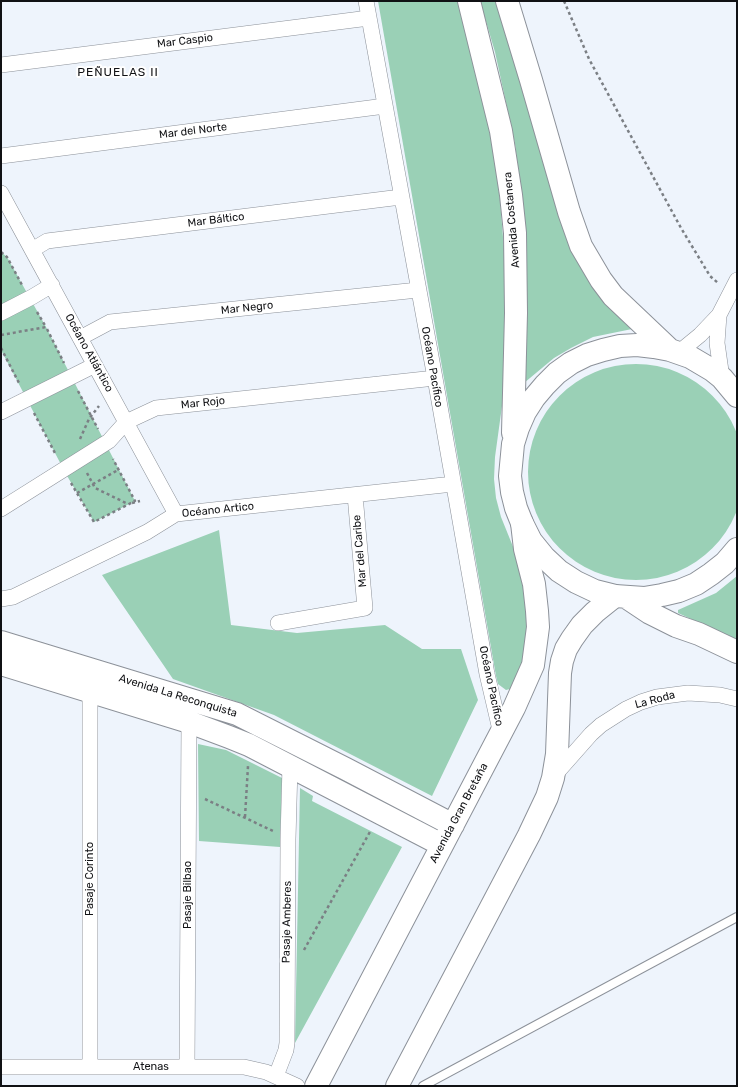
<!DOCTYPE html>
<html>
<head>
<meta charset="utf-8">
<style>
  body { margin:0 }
  #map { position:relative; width:738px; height:1087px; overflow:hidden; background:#eef4fc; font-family:Rubik,sans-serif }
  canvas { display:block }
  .frame { position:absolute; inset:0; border:2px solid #101114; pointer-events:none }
</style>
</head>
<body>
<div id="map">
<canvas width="738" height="1087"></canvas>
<div class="frame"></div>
</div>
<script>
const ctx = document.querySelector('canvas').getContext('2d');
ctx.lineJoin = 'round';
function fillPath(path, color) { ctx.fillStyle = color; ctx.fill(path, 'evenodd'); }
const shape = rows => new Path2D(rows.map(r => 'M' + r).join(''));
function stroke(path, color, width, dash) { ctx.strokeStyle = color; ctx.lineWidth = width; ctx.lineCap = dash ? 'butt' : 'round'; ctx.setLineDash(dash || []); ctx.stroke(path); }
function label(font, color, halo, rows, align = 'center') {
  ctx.font = font + ' Rubik,sans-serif'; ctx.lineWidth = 4; ctx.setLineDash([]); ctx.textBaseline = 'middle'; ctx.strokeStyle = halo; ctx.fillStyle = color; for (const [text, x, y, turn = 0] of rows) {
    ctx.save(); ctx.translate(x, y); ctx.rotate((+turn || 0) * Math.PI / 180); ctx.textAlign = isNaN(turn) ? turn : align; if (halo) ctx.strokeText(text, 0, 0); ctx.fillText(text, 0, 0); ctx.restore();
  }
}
fillPath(shape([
  [378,1,458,1,475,61,485,106,494,156,500,200,506,274,505,340,502,406,495,457,494,479,496,498,501,517,520,564,529,622,524,661,514,685,510,689,506,690,498,684,496,676],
  [480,1,498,1,570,245,583,272,595,290,632,329,593,337,571,348,554,358,524,383,527,339,526,231,515,144,495,52],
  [1,252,7,257,46,327,135,501,94,522,66,474,1,350],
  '528 472a108 108 0 1 1 216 0a108 108 0 1 1-216 0Z',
  [219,530,231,625,297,633,385,625,422,649,461,649,478,700,432,796,274,715,173,679,102,575],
  [737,576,737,640,678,613,678,610,716,593],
  [198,744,226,750,282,778,280,847,199,841],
  [300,788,313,796,312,801,402,847,295,1043]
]), '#9ad0b6');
const lane = shape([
  [423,1086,737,917]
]);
const street = shape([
  [366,1,435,378,487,674,501,734],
  [1,65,369,18],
  [1,156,385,106],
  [1,193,176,514],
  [32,250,47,241,401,197],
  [1,313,32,297,52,285],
  [719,315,717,343,722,378],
  [80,338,110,322,418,290],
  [678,353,700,335,719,315,737,280],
  [1,412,95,365],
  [1,509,109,441,126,422,156,408,435,378],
  [1,599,13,597,147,532,176,514,453,484],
  [278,623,365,608,355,495],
  [553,777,591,734,601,725,626,709,641,702,657,697,688,693,720,695,737,699],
  [1,1067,244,1067,266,1072,297,1086],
  [90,1067,90,692],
  [187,1067,189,722],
  [276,1076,286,1050,287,1043,288,839,290,766]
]);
const secondary = shape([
  [1,642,237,714,346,769,453,825],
  [1,664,189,722,229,737,249,745,442,845],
  [316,1086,514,708,533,665,538,627,537,611,534,584,525,549,522,523],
  [397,1086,529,835,547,797,553,778,557,754,560,673,562,661,566,649,572,639,582,625,595,612,615,596]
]);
const primary = shape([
  [469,1,501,131,511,195,515,233,516,313,513,433],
  [507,1,531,80,569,212,581,246,601,280,613,296,670,350],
  [737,396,722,378,712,370,690,357,670,350,654,347,637,345,620,346,603,350,587,355,571,363,557,373,545,385,534,398,525,412,518,428,513,444,510,476,512,492,516,508,522,523,531,541,544,557,559,571,576,582,595,591,615,596,644,598,662,595,679,591,696,584,711,574,725,563,737,549],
  [626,597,650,613,676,626,699,634,737,652]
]);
stroke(lane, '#8c9199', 10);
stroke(street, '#8c9199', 16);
stroke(secondary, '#8c9199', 24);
stroke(primary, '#8c9199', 24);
stroke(shape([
  [564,1,589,59,681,228,710,276,718,283],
  [1,252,7,257,22,285],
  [37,312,46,327],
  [1,335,46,327,64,363],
  [1,348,20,385],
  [78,391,98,429],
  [34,413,56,455],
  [80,439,89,419,99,406],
  [87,473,95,488,128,504],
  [71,483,94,522,135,501,113,459],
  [77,493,118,470],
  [132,503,140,501],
  [205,799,273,831],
  [245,817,248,766],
  [304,950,371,830]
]), '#7b7f84', 2.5, [3, 3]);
stroke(lane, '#fff', 8);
stroke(street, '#fff', 15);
stroke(secondary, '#fff', 22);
stroke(primary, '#fff', 22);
label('11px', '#101114', '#fff', [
  ["Mar Caspio",185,41,-7],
  ["Mar del Norte",193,131,-7],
  ["Mar Báltico",216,220,-7],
  ["Avenida Costanera",512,220,-95],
  ["Mar Negro",247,308,-6],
  ["Océano Atlántico",89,353,61],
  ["Océano Pacífico",432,367,80],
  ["Mar Rojo",203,403,-6],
  ["Océano Artico",218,510,-6],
  ["Mar del Caribe",360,551,-95],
  ["Océano Pacífico",491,686,78],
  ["Avenida La Reconquista",178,696,17],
  ["La Roda",655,700,-15],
  ["Avenida Gran Bretaña",459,813,-62],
  ["Pasaje Corinto",90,879,-90],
  ["Pasaje Bilbao",188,895,-90],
  ["Pasaje Amberes",287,922,-89],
  ["Atenas",151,1067]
]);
ctx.letterSpacing = '1px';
label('12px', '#101114', '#fff', [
  ["PEÑUELAS II",118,73]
]);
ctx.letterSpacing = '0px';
</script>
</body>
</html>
